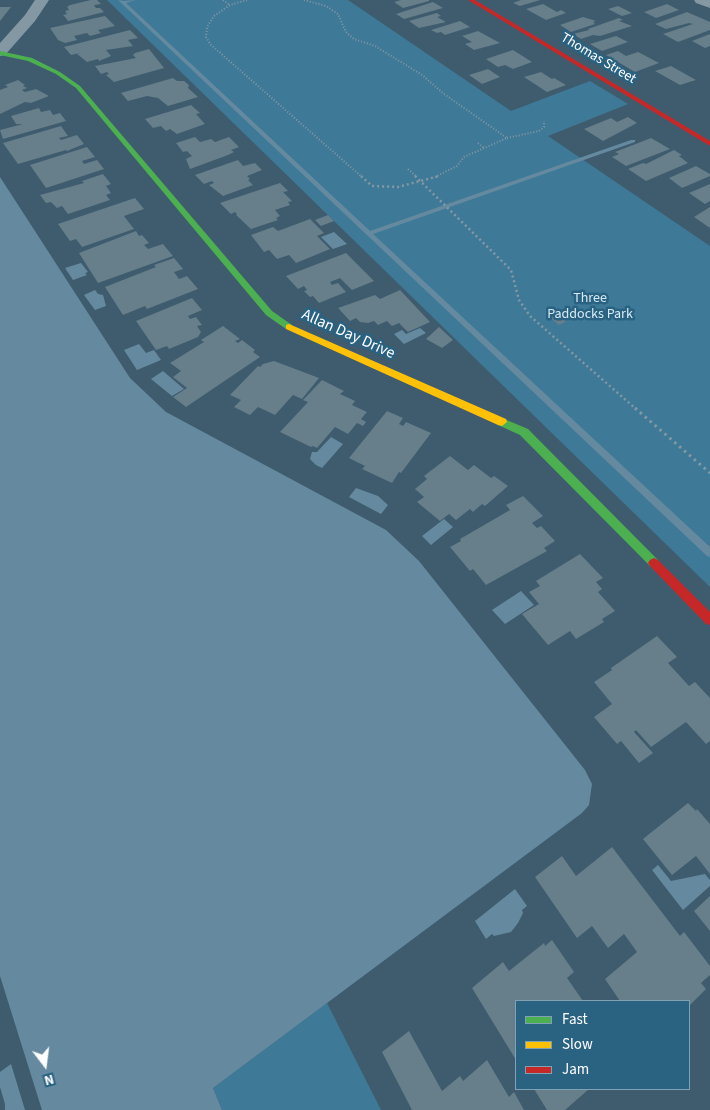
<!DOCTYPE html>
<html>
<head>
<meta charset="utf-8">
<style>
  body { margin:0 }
  #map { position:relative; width:710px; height:1110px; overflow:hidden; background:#3e5c6e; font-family:"Source Sans 3",sans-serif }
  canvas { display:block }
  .legend { position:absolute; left:515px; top:1000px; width:175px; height:90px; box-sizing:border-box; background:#2a6282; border:1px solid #7fa1b4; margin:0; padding:6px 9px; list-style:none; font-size:15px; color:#fff }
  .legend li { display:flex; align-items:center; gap:10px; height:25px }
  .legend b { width:25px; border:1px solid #7fa1b4 }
  .north { position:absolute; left:20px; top:1040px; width:50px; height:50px; -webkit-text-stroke:4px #2a6282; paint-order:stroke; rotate:165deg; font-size:14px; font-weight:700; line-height:20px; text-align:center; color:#fff }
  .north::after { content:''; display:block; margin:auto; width:18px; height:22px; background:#fff; clip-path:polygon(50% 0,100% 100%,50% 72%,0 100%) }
</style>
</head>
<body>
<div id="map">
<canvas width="710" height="1110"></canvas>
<ul class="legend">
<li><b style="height:6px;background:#4caf50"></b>Fast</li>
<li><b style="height:6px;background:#ffc107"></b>Slow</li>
<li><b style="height:6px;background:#c62828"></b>Jam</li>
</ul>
<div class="north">N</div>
</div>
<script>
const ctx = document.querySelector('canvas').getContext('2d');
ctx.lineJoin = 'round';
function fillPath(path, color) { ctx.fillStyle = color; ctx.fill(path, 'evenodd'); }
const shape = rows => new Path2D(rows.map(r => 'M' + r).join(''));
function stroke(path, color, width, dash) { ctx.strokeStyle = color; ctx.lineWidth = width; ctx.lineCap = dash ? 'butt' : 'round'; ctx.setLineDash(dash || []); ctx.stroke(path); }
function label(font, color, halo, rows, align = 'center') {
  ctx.font = font + ' "Source Sans 3",sans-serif'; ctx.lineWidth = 5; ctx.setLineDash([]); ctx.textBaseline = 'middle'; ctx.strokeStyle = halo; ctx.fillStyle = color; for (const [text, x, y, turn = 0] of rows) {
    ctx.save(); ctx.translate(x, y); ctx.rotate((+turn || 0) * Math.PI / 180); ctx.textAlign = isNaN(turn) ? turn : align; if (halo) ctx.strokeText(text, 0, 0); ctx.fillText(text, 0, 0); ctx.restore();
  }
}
fillPath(shape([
  [107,0,348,0,511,111,590,81,628,104,548,136,710,246,710,587],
  [327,1003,381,1110,222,1110,213,1088]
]), '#3f7998');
fillPath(shape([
  [0,177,130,378,166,412,386,530,419,561,585,770,592,784,589,805,582,813,213,1088,222,1110,42,1110,0,976],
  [334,232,347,244,333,249,321,237],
  [81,263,88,272,85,273,87,275,73,280,65,268],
  [95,290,98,294,103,295,106,306,95,310,84,295],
  [420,328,426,333,404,344,394,334,402,330,406,334],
  [139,344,146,353,154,350,161,360,137,370,124,350],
  [163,371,184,389,172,396,151,379],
  [331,437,343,444,322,468,316,465,310,459,312,452,317,452],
  [356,488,378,496,388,505,381,514,349,497],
  [444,519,453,527,431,545,422,536],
  [521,591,534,605,505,624,492,610],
  [658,865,671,881,705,874,710,880,710,886,683,910,652,870],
  [515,889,527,906,522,910,523,913,518,923,511,932,494,936,492,934,486,939,475,921],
  [11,1064,25,1110,5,1110,5,1104,0,1087,0,1072]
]), '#658a9f');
fillPath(shape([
  [118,0,124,1,136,0,126,3,370,231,631,140,635,140,635,142,373,234,710,547,710,557,707,556,118,0]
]), '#658a9f');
fillPath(shape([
  [91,0,97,0,101,4,94,5,96,8,100,8,104,12,68,21,65,17,63,15,67,14,65,11,69,10,67,7,70,5],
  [401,0,429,0,429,1,403,8,394,2],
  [521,0,540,0,520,6,513,3],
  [433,2,443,8,404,19,396,14],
  [543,4,557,12,561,10,566,13,546,20,526,9],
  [667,4,679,10,656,18,644,12],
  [618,6,632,13,622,16,608,9],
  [0,7,11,7,0,21],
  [687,12,710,22,710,30,678,42,663,34,693,24,689,23,666,29,655,24],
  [437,13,441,16,437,17,446,22,419,28,409,21],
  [105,16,115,26,98,30,101,33,90,36,87,33,74,36,77,40,65,43,58,40,50,28],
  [583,17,596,21,593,22,595,24,571,32,560,25],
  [619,18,623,20,619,21,632,26,600,36,593,35,581,39,573,34,589,30,588,29],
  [460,21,470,27,445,35,441,32,437,33,431,30],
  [130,30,138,38,128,40,133,46,106,50,111,56,99,61,98,59,87,62,77,54,80,53,71,55,64,47],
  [478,31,500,43,474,50,465,44,472,42,462,36],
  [710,34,710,46,705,48,692,41],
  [616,36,628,42,602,51,590,44],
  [149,49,164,68,114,82,106,75,109,74,107,72,101,74,95,66,136,58,133,55,135,53],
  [513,50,532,62,513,69,505,65,498,67,486,59],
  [618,51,626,56,638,52,659,63,635,72,606,55],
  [671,66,696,80,680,85,655,71],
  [488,69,500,77,482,84,469,75],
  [541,72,552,79,554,78,566,85,547,92,524,77],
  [173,78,177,81,184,81,189,85,188,88,198,97,168,106,158,98,147,96,128,101,121,93],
  [18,80,25,85,23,86,27,88,22,90,25,92,36,89,49,96,31,103,25,102,0,114,0,90,8,87,5,85],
  [191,105,200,113,196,114,205,124,177,134,170,129,166,131,161,126,153,128,145,119],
  [39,108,41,112,50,110,53,115,60,113,66,121,3,139,0,130,23,124,16,124,11,116],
  [628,117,637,123,603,141,584,129,611,118,617,122],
  [61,126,68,136,59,138,61,140,77,135,84,144,67,151,66,150,18,164,3,143],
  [195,137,200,142,211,139,215,142,229,137,239,147,231,150,234,152,228,155,190,169,186,159,192,156,187,151,183,152,176,143],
  [651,138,670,149,626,166,612,157,619,154,615,152],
  [87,147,95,157,82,161,84,164,97,160,104,169,46,188,30,165],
  [674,150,682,155,679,156,688,163,646,181,628,169,643,163,646,164],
  [238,160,243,166,255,163,262,170,247,176,250,179,248,180,253,185,223,196,209,185,214,183,212,181,204,184,195,175],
  [696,166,710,174,710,176,682,188,669,178],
  [103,174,111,184,106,186,111,193,106,195,110,200,68,214,62,206,57,208,51,202,46,203,40,195,84,183,82,181],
  [280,183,288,191,283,192,292,201,288,202,290,205,275,210,280,216,276,218,278,220,251,229,236,215,237,214,235,212,231,214,220,203],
  [710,184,710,201,705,204,689,193],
  [135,198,144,209,124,216,134,229,82,247,76,239,70,241,58,224],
  [710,207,710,228,694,217],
  [328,215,334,221,321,226,315,220],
  [310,219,324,233,317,236,330,249,296,263,289,255,277,259,269,250,264,252,251,235,273,227,278,231],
  [136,231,139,236,142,235,149,243,144,245,148,249,163,244,173,256,98,283,79,253],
  [346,253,374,281,352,290,340,278,330,282,332,285,338,283,346,292,319,303,313,296,310,297,304,291,307,290,304,286,298,289,286,276],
  [174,258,183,269,174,272,179,279,187,276,198,289,147,309,145,306,123,315,105,287,156,267,154,265],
  [400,290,430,322,408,332,399,323,392,326,387,321,378,325,374,321,368,323,360,322,356,318,350,321,338,308,375,295,380,299],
  [192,298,202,310,188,316,190,319,196,317,202,325,197,326,201,332,198,337,169,349,167,346,156,350,136,321],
  [559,311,569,320,559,325,548,316],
  [223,326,240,339,235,341,238,343,242,340,255,350,253,352,260,357,186,407,173,397,187,388,173,377,181,371,170,363,204,342,201,340],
  [439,327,453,340,442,348,426,339],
  [274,361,319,378,302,399,293,395,275,415,258,407,250,415,234,407,241,400,230,395,258,366,260,367,263,364],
  [322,380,344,391,340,394,355,401,352,405,367,412,361,419,366,422,363,426,357,423,348,434,335,427,317,448,313,446,311,447,280,432,308,402,303,400],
  [387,411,403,418,399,424,403,426,406,422,431,433,401,473,399,472,392,483,362,469,365,466,349,458],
  [450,456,468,470,474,465,491,478,494,476,508,486,485,506,482,504,473,512,470,509,456,520,449,514,440,521,417,502,424,497,415,489,427,479,424,476],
  [523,496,543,516,532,523,537,528,541,526,555,541,544,548,547,551,486,585,473,569,470,571,450,547,461,541,460,539,510,510,506,505],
  [580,554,603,578,596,582,602,589,598,592,615,611,602,619,604,622,576,639,570,631,548,645,522,614,539,604,529,592,540,586,536,581],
  [657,636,677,657,668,663,689,686,695,682,710,698,710,741,706,744,686,722,651,747,636,730,634,732,653,753,639,763,621,741,617,744,594,717,612,704,594,682,612,670,611,668],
  [688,803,696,811,697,809,710,824,710,874,696,856,672,875,643,839],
  [612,847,680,936,684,932,710,966,710,975,701,983,706,989,689,1006,689,1001,620,1001,605,979,637,952,624,934,608,948,592,926,577,938,535,877,562,856,576,876],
  [710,896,710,931,694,911],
  [552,940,574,972,567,978,583,1001,516,1001,516,1060,472,988,503,962,509,971,544,943,545,946],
  [409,1031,442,1091,460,1076,463,1081,487,1060,509,1097,514,1092,524,1110,412,1110,382,1052],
  [534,1089,589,1089,565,1110,547,1110]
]), '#677e8b');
stroke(shape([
  [223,0,230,5],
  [247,0,230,5,214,16,207,27,206,37,210,44,362,177],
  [304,0,326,6,338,14,346,32,354,39,375,46,422,75,444,94,507,138,464,157,457,166,435,177],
  [507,138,539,131,544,127,544,121],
  [478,143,484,148],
  [408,169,417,177]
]), '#8498a4', 2, [1, 2]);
stroke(shape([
  [361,176,372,186,398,187,439,176],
  [415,176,511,270,519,300,530,316,636,409]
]), '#8498a4', 2.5, [2, 3]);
stroke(shape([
  [635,408,710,473]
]), '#8498a4', 3, [2.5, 4]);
fillPath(shape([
  [35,0,49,0,35,21,5,55,0,56,0,43,25,15,35,0],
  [694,0,710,0,710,8,696,3,694,0]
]), '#8498a4');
fillPath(shape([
  [0,51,32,58,60,72,80,86,272,311,292,325,292,329,286,329,266,315,76,88,56,74,28,61,0,55,0,51],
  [502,418,528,429,658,560,660,563,658,566,654,568,650,566,520,435,498,425,497,422,502,418]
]), '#4caf50');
fillPath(shape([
  [289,324,506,419,507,422,502,426,498,425,286,329,286,325,289,324]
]), '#ffc107');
fillPath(shape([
  [468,0,475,0,710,141,710,146,468,0],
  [654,558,658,560,710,612,710,625,706,624,650,566,648,563,650,560,654,558]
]), '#c62828');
label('14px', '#fff', '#2a6282', [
  ["Thomas Street",598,59,31]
]);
label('14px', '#d6eaf5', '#2a6282', [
  ["Three",590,299],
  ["Paddocks Park",590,315]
]);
label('16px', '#fff', '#2a6282', [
  ["Allan Day Drive",348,335,24]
]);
</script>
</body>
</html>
